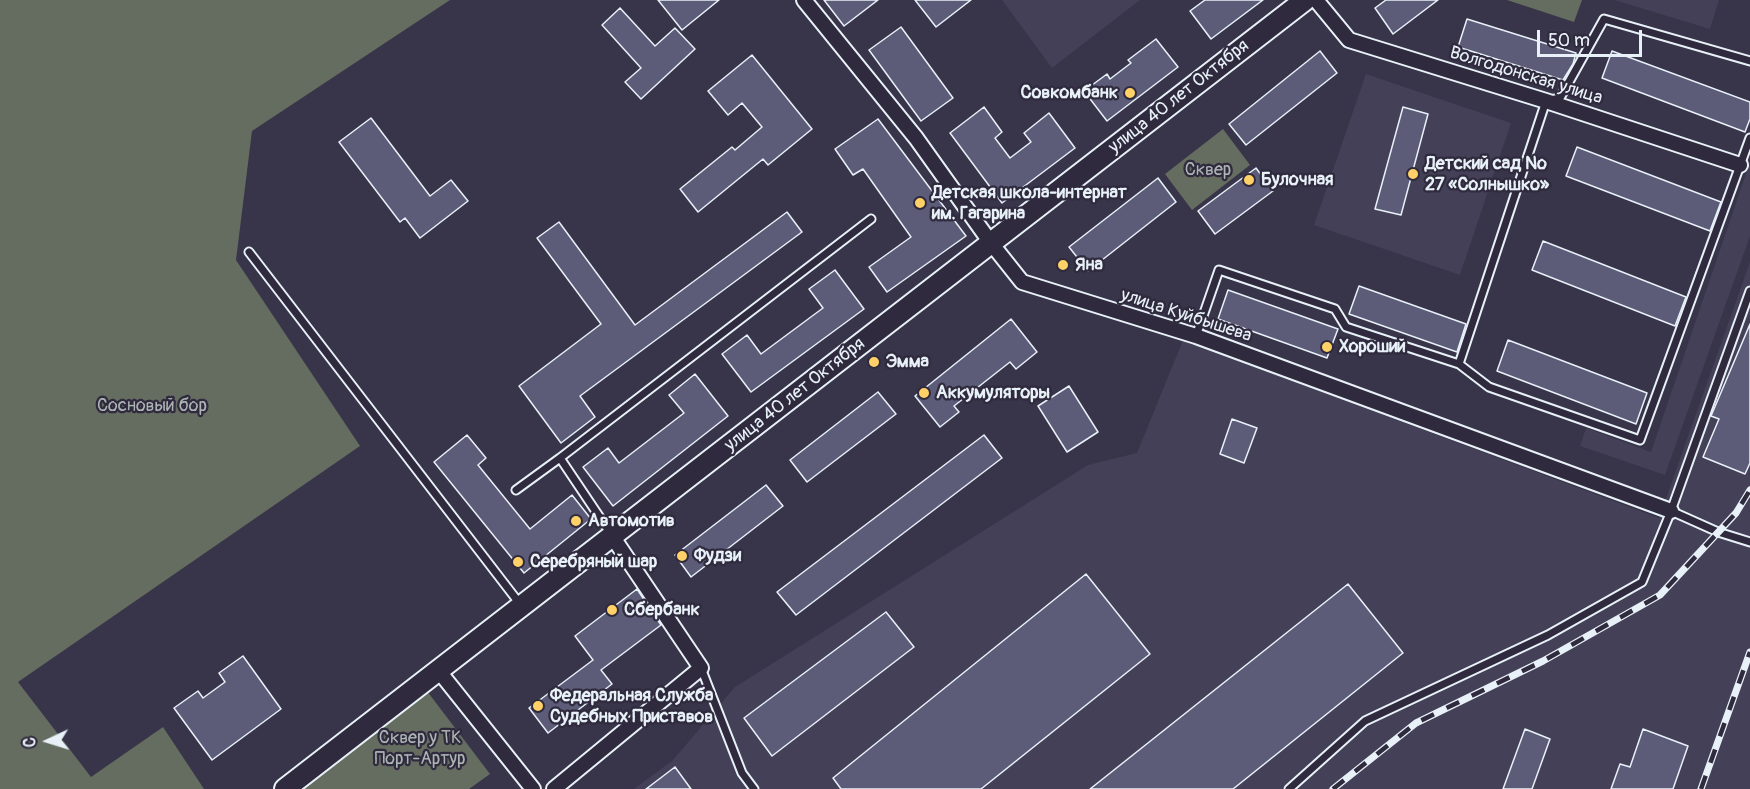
<!DOCTYPE html>
<html>
<head>
<meta charset="utf-8">
<style>
  body { margin:0 }
  #map { position:relative; width:1750px; height:789px; overflow:hidden; background:#383449; font-family:Pangolin,sans-serif }
  canvas { display:block }
  .north { position:absolute; left:18px; top:711px; width:60px; height:60px; -webkit-text-stroke:4px #2f2a3d; paint-order:stroke; rotate:266deg; font-size:16px; font-weight:700; line-height:24px; text-align:center; color:#e8f1f8 }
  .north::after { content:''; display:block; margin:auto; width:21px; height:27px; background:#e8f1f8; clip-path:polygon(50% 0,100% 100%,50% 72%,0 100%) }
  .scale { position:absolute; left:1537px; top:30px; width:105px; height:27px; box-sizing:border-box; border:3px solid #e8f1f8; border-top:0; padding-left:8px; font-size:18px; line-height:21px; white-space:nowrap; color:#e8f1f8; -webkit-text-stroke:4px #2f2a3d; paint-order:stroke }
</style>
</head>
<body>
<div id="map">
<canvas width="1750" height="789"></canvas>
<div class="north">С</div>
<div class="scale">50 m</div>
</div>
<script>
const ctx = document.querySelector('canvas').getContext('2d');
ctx.lineJoin = 'round';
function fillPath(path, color) { ctx.fillStyle = color; ctx.fill(path, 'evenodd'); }
const shape = rows => new Path2D(rows.map(r => 'M' + r).join(''));
function stroke(path, color, width, dash) { ctx.strokeStyle = color; ctx.lineWidth = width; ctx.lineCap = dash ? 'butt' : 'round'; ctx.setLineDash(dash || []); ctx.stroke(path); }
function label(font, color, halo, rows, align = 'center') {
  ctx.font = font + ' Pangolin,sans-serif'; ctx.lineWidth = 4.5; ctx.setLineDash([]); ctx.textBaseline = 'middle'; ctx.strokeStyle = halo; ctx.fillStyle = color; for (const [text, x, y, turn = 0] of rows) {
    ctx.save(); ctx.translate(x, y); ctx.rotate((+turn || 0) * Math.PI / 180); ctx.textAlign = isNaN(turn) ? turn : align; if (halo) ctx.strokeText(text, 0, 0); ctx.fillText(text, 0, 0); ctx.restore();
  }
}
fillPath(shape([
  [1002,0,1140,0,1052,68],
  [1614,0,1719,0,1710,29],
  [1366,74,1511,123,1460,275,1314,225],
  [1750,162,1750,236,1665,475,1580,446,1586,428,1651,452],
  [1750,262,1750,789,634,789,673,760,735,687,1088,465,1137,453,1183,340,1659,518]
]), '#434057');
fillPath(shape([
  [0,0,450,0,252,131,236,260,360,446,18,682,91,777,163,727,204,789,0,789],
  [1507,0,1582,0,1574,22],
  [1223,129,1250,165,1192,210,1165,174],
  [427,691,490,774,469,789,301,789]
]), '#656c60');
const building = shape([
  [658,0,719,0,682,30,658,0],
  [824,0,878,0,844,26,824,0],
  [915,0,971,0,936,27,915,0],
  [1205,0,1263,0,1211,39,1190,11,1205,0],
  [1386,0,1438,0,1393,34,1375,8,1386,0],
  [620,8,655,46,675,28,695,49,641,99,625,82,641,68,602,25,620,8],
  [1467,19,1576,53,1573,64,1563,80,1458,47,1467,19],
  [901,27,953,98,921,121,869,50,901,27],
  [1156,39,1178,67,1107,121,1084,91,1107,74,1110,79,1131,63,1128,60,1156,39],
  [1320,51,1337,73,1246,145,1229,124,1320,51],
  [1612,51,1750,102,1750,119,1745,132,1602,78,1612,51],
  [752,55,812,129,768,165,763,159,698,212,680,189,732,147,735,150,762,127,742,103,728,115,708,91,752,55],
  [984,107,1002,132,995,138,1010,158,1031,142,1024,133,1049,113,1075,148,1002,203,950,133,984,107],
  [1403,107,1428,114,1401,215,1375,209,1403,107],
  [371,118,430,196,451,180,468,201,420,238,405,218,400,222,339,142,371,118],
  [878,119,966,236,887,292,869,267,911,237,863,169,853,175,835,149,878,119],
  [1577,147,1721,202,1710,231,1566,176,1577,147],
  [1256,168,1273,191,1215,234,1198,211,1256,168],
  [1158,178,1176,202,1088,271,1069,247,1158,178],
  [787,212,802,232,580,396,595,417,561,443,519,386,601,324,537,238,559,222,635,325,787,212],
  [1543,241,1686,297,1675,326,1532,270,1543,241],
  [835,270,864,309,751,392,722,354,747,335,761,354,823,308,809,289,835,270],
  [1359,286,1466,324,1457,352,1349,314,1359,286],
  [1228,290,1338,329,1327,358,1218,319,1228,290],
  [1011,319,1037,352,1016,369,1010,362,954,406,959,412,940,427,915,396,1011,319],
  [1750,324,1750,463,1745,474,1703,457,1719,419,1711,416,1750,324],
  [1508,340,1647,393,1636,424,1497,371,1508,340],
  [695,374,728,416,613,506,583,467,608,448,619,463,684,413,669,395,695,374],
  [1069,386,1098,432,1067,452,1038,406,1069,386],
  [878,392,896,414,807,482,790,460,878,392],
  [1232,419,1257,428,1244,463,1220,454,1232,419],
  [467,435,486,458,478,465,530,529,572,495,591,519,524,573,434,462,467,435],
  [984,435,1002,458,796,615,777,592,984,435],
  [766,485,783,506,691,577,675,555,766,485],
  [1086,574,1150,654,981,789,841,789,833,778,1086,574],
  [1348,584,1403,653,1233,789,1090,789,1348,584],
  [637,589,661,625,601,670,612,684,548,733,529,708,593,660,575,636,637,589],
  [886,612,914,647,772,756,744,718,886,612],
  [243,656,281,709,212,760,174,708,198,691,203,698,225,682,219,673,243,656],
  [1525,729,1550,739,1532,789,1503,789,1525,729],
  [1643,729,1688,746,1673,789,1611,789,1620,764,1630,767,1643,729],
  [675,767,691,789,646,789,675,767]
]);
fillPath(building, '#5c5c79');
stroke(building, '#e8f1f8', 1.5);
const lane = shape([
  [249,252,520,604],
  [1196,336,1219,270,1335,309,1346,327,1459,364,1546,101,1560,98,1604,19,1750,61],
  [1459,364,1489,387,1640,440,1750,138],
  [560,458,611,534],
  [516,490,560,458,871,219],
  [1671,511,1718,532,1750,542],
  [701,668,742,773,754,789],
  [1289,789,1365,721,1548,635,1642,582,1671,511,1750,291]
]);
const street = shape([
  [804,0,916,138,991,243,1022,282,1196,336,1671,511],
  [1316,0,1349,40,1546,101,1740,165],
  [438,670,533,789],
  [554,789,701,668,612,536]
]);
const secondary = shape([
  [285,789,1305,0]
]);
stroke(lane, '#e8f1f8', 11);
stroke(street, '#e8f1f8', 18);
stroke(secondary, '#e8f1f8', 24);
stroke(lane, '#2f2a3d', 7);
stroke(street, '#2f2a3d', 14);
stroke(secondary, '#2f2a3d', 20);
const rail = shape([
  [1333,789,1416,723,1543,661,1660,595,1736,513,1750,490],
  [1701,789,1750,652]
]);
stroke(rail, '#e8f1f8', 7);
stroke(rail, '#2f2a3d', 4.5, [14]);
for (const [x, y, r, color] of [
  [1130,93,6,"#ffd166"],
  [1413,174,6,"#ffd166"],
  [1249,180,6,"#ffd166"],
  [920,203,6,"#ffd166"],
  [1063,265,6,"#ffd166"],
  [1327,347,6,"#ffd166"],
  [874,362,6,"#ffd166"],
  [924,393,6,"#ffd166"],
  [576,521,6,"#ffd166"],
  [682,556,6,"#ffd166"],
  [518,562,6,"#ffd166"],
  [612,610,6,"#ffd166"],
  [538,706,6,"#ffd166"]
]) { const dot = new Path2D(); dot.arc(x, y, r, 0, 2 * Math.PI); ctx.fillStyle = color; ctx.fill(dot); stroke(dot, '#2f2a3d', 2); }
label('18px', '#e8f1f8', '#2f2a3d', [
  ["Волгодонская улица",1526,76,17],
  ["улица 40 лет Октября",1179,97,-38],
  ["улица Куйбышева",1186,316,18],
  ["улица 40 лет Октября",795,395,-38]
]);
label('bold 18px', '#e8f1f8', '#2f2a3d', [
  ["Совкомбанк",1118,93,"right"],
  ["Детский сад №",1425,164],
  ["27 «Солнышко»",1425,185],
  ["Булочная",1261,180],
  ["Детская школа-интернат",932,193],
  ["им. Гагарина",932,214],
  ["Яна",1075,265],
  ["Хороший",1339,347],
  ["Эмма",886,362],
  ["Аккумуляторы",936,393],
  ["Автомотив",588,521],
  ["Фудзи",694,556],
  ["Серебряный шар",530,562],
  ["Сбербанк",624,610],
  ["Федеральная Служба",550,696],
  ["Судебных Приставов",550,717]
], 'left');
label('18px', '#adb5b4', '#2f2a3d', [
  ["Сквер",1208,170],
  ["Сосновый бор",152,406],
  ["Сквер у ТК",420,738],
  ["Порт-Артур",420,759]
]);
</script>
</body>
</html>
